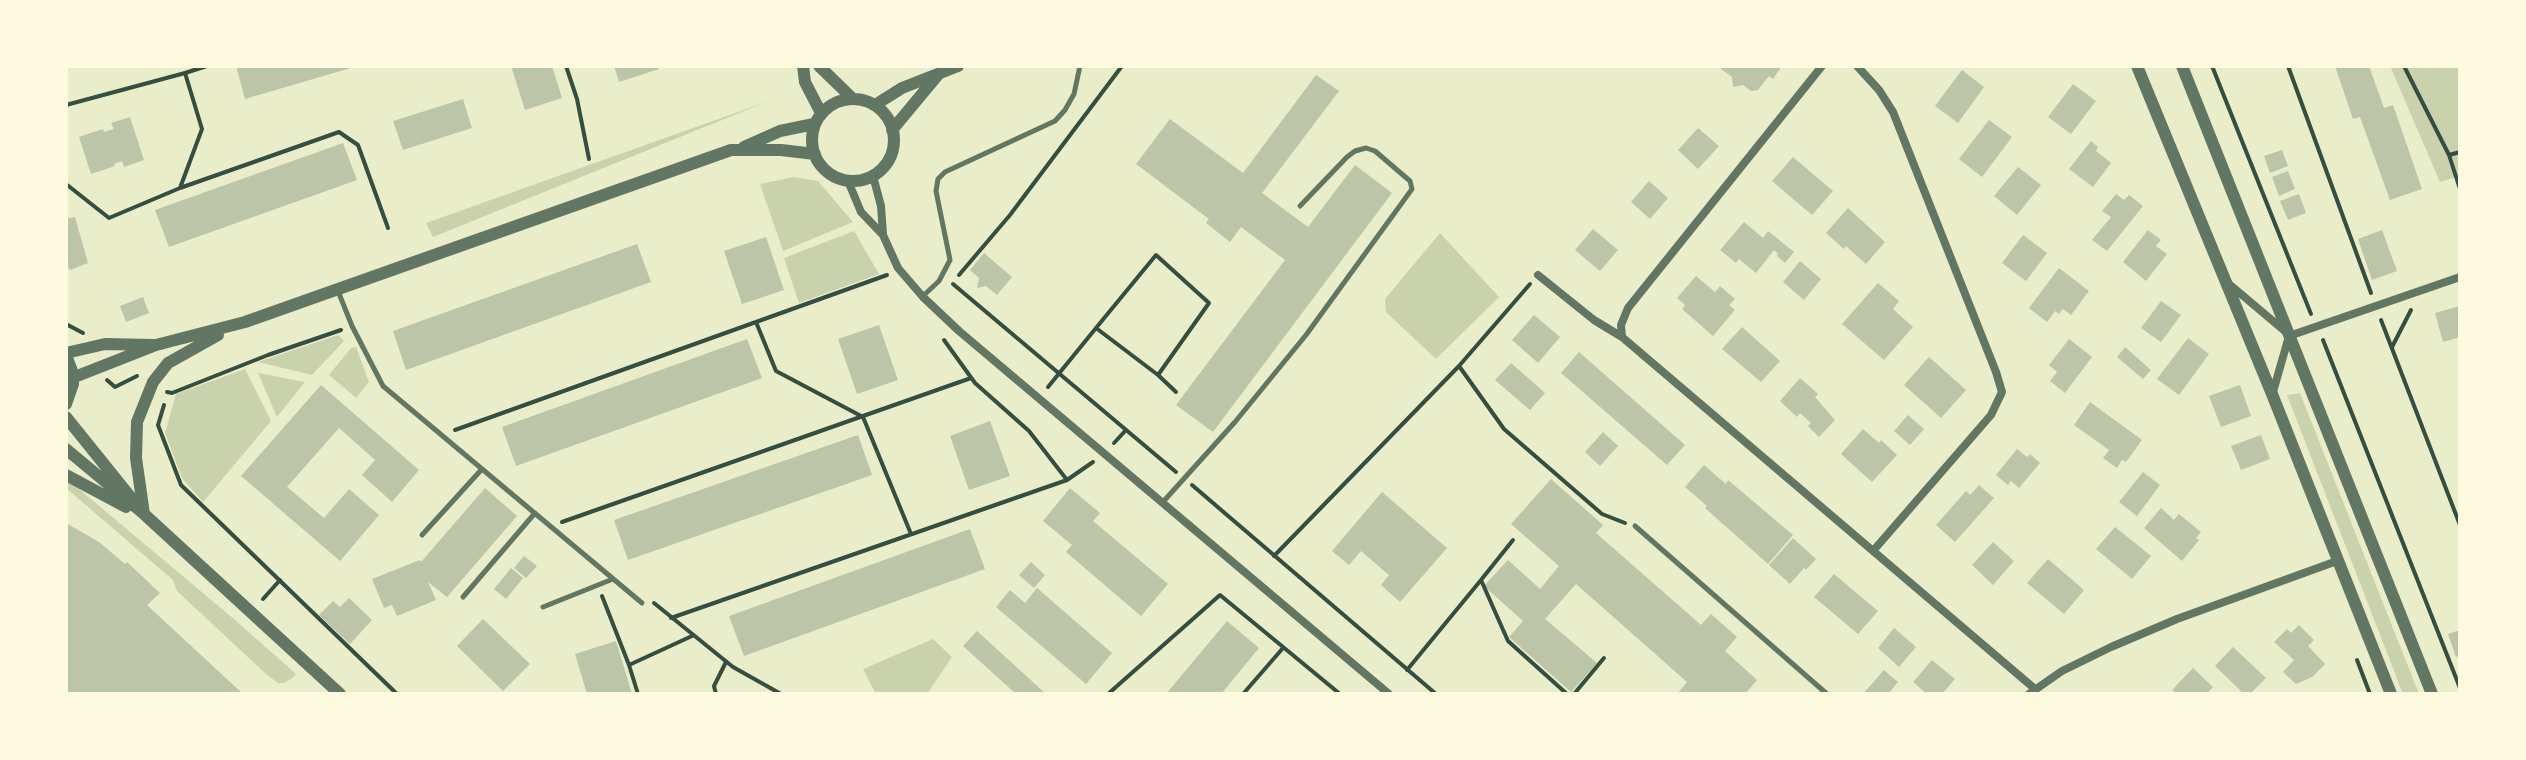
<!DOCTYPE html>
<html>
<head>
<meta charset="utf-8">
<style>
  body { margin:0 }
  #map { position:relative; width:2526px; height:760px; overflow:hidden; background:#e9edc9; font-family:"Zilla Slab",serif }
  canvas { display:block }
  .frame { position:absolute; inset:0; border:68px solid #fefae0; pointer-events:none }
</style>
</head>
<body>
<div id="map">
<canvas width="2526" height="760"></canvas>
<div class="frame"></div>
</div>
<script>
const ctx = document.querySelector('canvas').getContext('2d');
ctx.lineJoin = 'round';
function fillPath(path, color) { ctx.fillStyle = color; ctx.fill(path, 'evenodd'); }
const shape = rows => new Path2D(rows.map(r => 'M' + r).join(''));
function stroke(path, color, width, dash) { ctx.strokeStyle = color; ctx.lineWidth = width; ctx.lineCap = dash ? 'butt' : 'round'; ctx.setLineDash(dash || []); ctx.stroke(path); }
fillPath(shape([
  [2390,66,2460,66,2460,176,2440,182],
  [769,101,433,237,426,223],
  [794,177,818,181,853,222,783,251,760,184],
  [854,231,879,274,799,303,784,258],
  [1440,233,1499,297,1436,359,1386,312,1385,299],
  [338,335,344,341,312,375,258,362],
  [356,347,369,382,356,398,329,375,351,348],
  [245,369,271,421,203,502,182,478,165,433,176,394],
  [258,373,305,382,277,417],
  [2300,393,2419,694,2403,694,2287,395],
  [66,481,79,489,235,620,296,674,294,677,284,683,278,683,266,674,177,591,173,580,66,488],
  [933,639,952,657,927,694,876,694,863,669]
]), '#cad2ad');
fillPath(shape([
  [236,66,354,66,354,67,245,99],
  [511,66,552,66,562,98,525,110],
  [614,66,658,66,659,69,619,82],
  [1723,66,1782,66,1773,79,1769,76,1758,90,1751,91,1743,85,1733,87,1732,77,1721,69],
  [2335,66,2369,66,2384,108,2393,105,2422,189,2390,200,2360,117,2353,119],
  [1962,70,1984,87,1958,123,1935,106],
  [1316,75,1339,91,1262,193,1308,227,1355,165,1392,193,1213,432,1176,405,1285,260,1241,227,1230,242,1206,223,1209,219,1136,164,1170,119,1243,173],
  [2073,84,2096,101,2071,134,2048,117],
  [463,99,472,128,403,150,393,121],
  [130,117,144,160,124,167,122,161,114,164,115,166,91,174,79,137,103,129,104,132,114,129,111,123],
  [1989,120,2012,137,1982,177,1959,159],
  [1698,128,1719,146,1698,169,1678,150],
  [2091,141,2098,147,2096,151,2111,163,2093,187,2069,169],
  [343,143,357,180,169,247,155,210],
  [2282,150,2288,166,2270,173,2264,156],
  [1793,157,1833,191,1812,215,1772,181],
  [2018,167,2041,185,2017,215,1994,196],
  [2288,171,2295,189,2279,196,2272,177],
  [1649,181,1668,198,1650,219,1631,202],
  [2116,194,2124,200,2129,195,2143,206,2107,251,2092,240,2111,217,2102,211],
  [2299,194,2306,213,2288,220,2280,201],
  [1848,208,1885,242,1866,264,1846,246,1844,249,1826,233],
  [75,217,88,263,70,270,66,263,66,219],
  [1744,222,1763,238,1768,231,1794,252,1785,263,1777,256,1778,254,1774,250,1756,273,1739,259,1736,263,1720,250],
  [1593,229,1618,250,1600,271,1575,250],
  [2148,230,2161,240,2156,246,2167,254,2146,281,2123,262],
  [2382,230,2397,271,2372,280,2358,239],
  [2023,235,2047,253,2026,281,2002,263],
  [766,237,784,290,742,304,724,251],
  [637,244,651,282,406,370,393,331],
  [984,253,1012,277,997,295,986,286,977,288,979,278,970,270],
  [1800,261,1821,279,1804,300,1783,282],
  [2059,268,2089,291,2071,315,2063,309,2059,314,2055,311,2047,322,2029,308],
  [1696,276,1715,292,1720,286,1735,299,1729,305,1735,310,1713,336,1682,309,1685,305,1677,298],
  [1878,283,1899,301,1893,309,1913,327,1884,360,1842,324],
  [143,297,149,313,126,322,120,306],
  [2161,301,2181,315,2161,342,2141,328],
  [2460,306,2460,337,2443,342,2435,313],
  [1534,315,1560,337,1538,363,1512,340],
  [879,325,898,380,857,394,838,339],
  [1742,327,1780,361,1761,382,1722,349],
  [2188,338,2209,354,2179,395,2157,379],
  [747,339,762,378,516,466,502,427],
  [2069,339,2092,357,2065,393,2050,381,2057,372,2049,365],
  [2125,347,2151,370,2143,379,2117,357],
  [1579,352,1685,445,1667,465,1561,373],
  [1929,357,1966,390,1941,418,1904,385],
  [1511,363,1545,393,1530,410,1495,380],
  [1800,378,1818,394,1815,397,1835,420,1819,437,1808,426,1811,423,1800,413,1797,417,1780,401],
  [321,385,419,470,392,502,362,475,375,460,339,428,287,487,324,518,349,489,379,515,340,561,241,476],
  [2240,385,2251,416,2221,427,2209,396],
  [2090,402,2142,440,2126,462,2122,460,2117,468,2103,458,2109,450,2074,425],
  [1908,415,1924,429,1910,445,1894,431],
  [990,421,1010,476,969,490,950,436],
  [1863,429,1879,443,1881,440,1897,455,1872,482,1841,454],
  [1603,432,1618,446,1600,466,1585,452],
  [858,435,872,475,628,560,614,520],
  [2261,435,2270,459,2241,470,2231,446],
  [2017,449,2027,457,2030,454,2040,463,2019,488,2011,481,2008,485,1996,475],
  [1704,465,1726,484,1728,480,1793,535,1768,564,1705,508,1707,506,1685,487],
  [2143,472,2160,485,2137,516,2119,502],
  [1551,479,1603,525,1596,533,1701,625,1711,614,1737,637,1725,651,1757,680,1745,694,1677,694,1687,682,1576,584,1545,619,1597,663,1571,692,1509,637,1523,621,1484,586,1508,560,1540,589,1559,566,1511,524],
  [1979,485,1994,498,1955,542,1936,525,1966,491,1970,495],
  [485,488,517,516,447,597,428,582,436,600,397,616,392,605,384,608,372,579,420,560,421,562],
  [1070,488,1100,513,1093,521,1168,584,1141,616,1066,552,1072,545,1043,521],
  [1382,492,1447,548,1400,602,1381,585,1389,575,1361,551,1349,565,1332,551],
  [2161,508,2174,520,2179,514,2201,532,2196,538,2199,540,2182,561,2144,528],
  [66,523,99,542,125,564,127,562,160,593,147,605,243,694,66,694],
  [2115,527,2151,556,2132,579,2096,549],
  [970,529,985,569,744,656,729,616],
  [1793,538,1816,559,1806,570,1804,568,1790,584,1769,565],
  [1993,542,2014,561,1993,585,1972,565],
  [524,556,537,566,526,578,514,568],
  [2048,559,2084,590,2064,614,2027,583],
  [1031,562,1045,575,1034,588,1019,575],
  [511,568,523,578,506,599,494,589],
  [1834,574,1878,611,1858,634,1814,597],
  [1037,588,1112,653,1086,684,996,607,1010,590,1025,603],
  [349,598,372,620,350,644,319,615,333,601,340,607],
  [483,619,530,664,503,691,457,646],
  [1227,621,1259,648,1221,694,1166,694],
  [2299,625,2314,640,2308,646,2325,664,2312,677,2296,684,2283,672,2294,660,2274,642,2287,629,2291,633],
  [1894,628,1916,647,1899,667,1878,648],
  [2460,630,2460,655,2456,657,2448,634],
  [977,631,1046,694,1016,694,963,646],
  [616,641,632,694,587,694,575,654],
  [2233,647,2266,678,2250,694,2244,694,2215,666],
  [1932,660,1955,679,1942,694,1927,694,1913,682],
  [2193,668,2213,687,2206,694,2177,694,2172,690],
  [1884,670,1898,682,1888,694,1863,694]
]), '#bcc5a7');
stroke(shape([
  [566,66,577,99,589,159],
  [2212,66,2311,314],
  [2288,66,2371,293],
  [2404,66,2449,155,2460,152],
  [185,73,207,66],
  [66,105,185,73,202,129,180,188],
  [2449,155,2460,189],
  [66,184,109,218,180,188,339,132,358,145,388,228],
  [959,275,1010,215,1122,66],
  [953,284,1176,472],
  [2381,320,2460,525],
  [756,322,776,371,863,417,911,534],
  [66,324,83,333],
  [2323,340,2460,688],
  [2392,347,2411,310],
  [1459,366,1504,429,1602,514,1625,523],
  [1158,375,1176,392],
  [107,380,115,387,137,376],
  [1048,387,1096,328,1156,255,1209,303,1158,375,1096,328],
  [167,392,172,393,268,355,341,330],
  [164,405,158,425,181,485,397,694],
  [455,430,887,275],
  [1114,443,1126,430],
  [1067,480,1093,462],
  [1192,485,1436,694],
  [562,522,971,378],
  [1274,556,1459,366,1530,284],
  [1481,580,1513,540],
  [602,596,629,665],
  [263,599,280,580],
  [654,603,733,667,781,694],
  [671,618,1067,480,1029,431,975,383,944,340],
  [2357,660,2370,694],
  [1407,670,1481,580,1508,641,1567,694],
  [638,694,629,665,692,636],
  [716,694,714,686,726,662],
  [1108,694,1220,595,1340,694],
  [1243,694,1283,648],
  [1574,694,1604,658]
]), '#344e41', 4);
stroke(shape([
  [338,291,352,326,383,386,642,603],
  [923,296,939,281,950,260,936,191,938,179,945,172,1055,121,1065,110,1074,94,1080,66],
  [1162,503,1235,422,1306,335,1412,189,1410,181,1375,151,1366,148,1355,151,1347,157,1300,206],
  [1635,526,1827,694],
  [422,535,482,469],
  [463,597,535,513],
  [543,607,613,579]
]), '#617663', 5);
stroke(shape([
  [1822,66,1628,308,1621,325,1622,337,2035,689],
  [1857,66,1879,90,1893,112,1996,372,2002,392,1991,415,1873,551],
  [873,176,881,206,883,234],
  [848,181,861,212,883,235,898,268,923,297,959,331,1389,694],
  [1538,275,1594,320,1622,337],
  [2229,284,2286,332],
  [2289,336,2460,277],
  [2273,392,2289,336],
  [2029,694,2062,671,2111,647,2177,619,2337,561]
]), '#617663', 8);
stroke(shape([
  [803,66,805,82,821,113],
  [819,66,852,98],
  [2137,66,2272,394,2391,694],
  [2182,66,2432,694],
  '812 140a41 41 0 1 1 82 0a41 41 0 1 1-82 0Z',
  [875,105,902,88,958,66],
  [892,130,937,76],
  [744,147,780,131,814,124],
  [66,353,105,344,153,345],
  [66,355,72,371,73,384,66,404],
  [72,378,156,345,245,322,731,150,781,150,815,154],
  [66,417,132,499],
  [66,449,144,514,340,694],
  [66,475,126,507],
  [144,514,136,458,137,422,153,382,168,363,218,335]
]), '#617663', 12);
</script>
</body>
</html>
